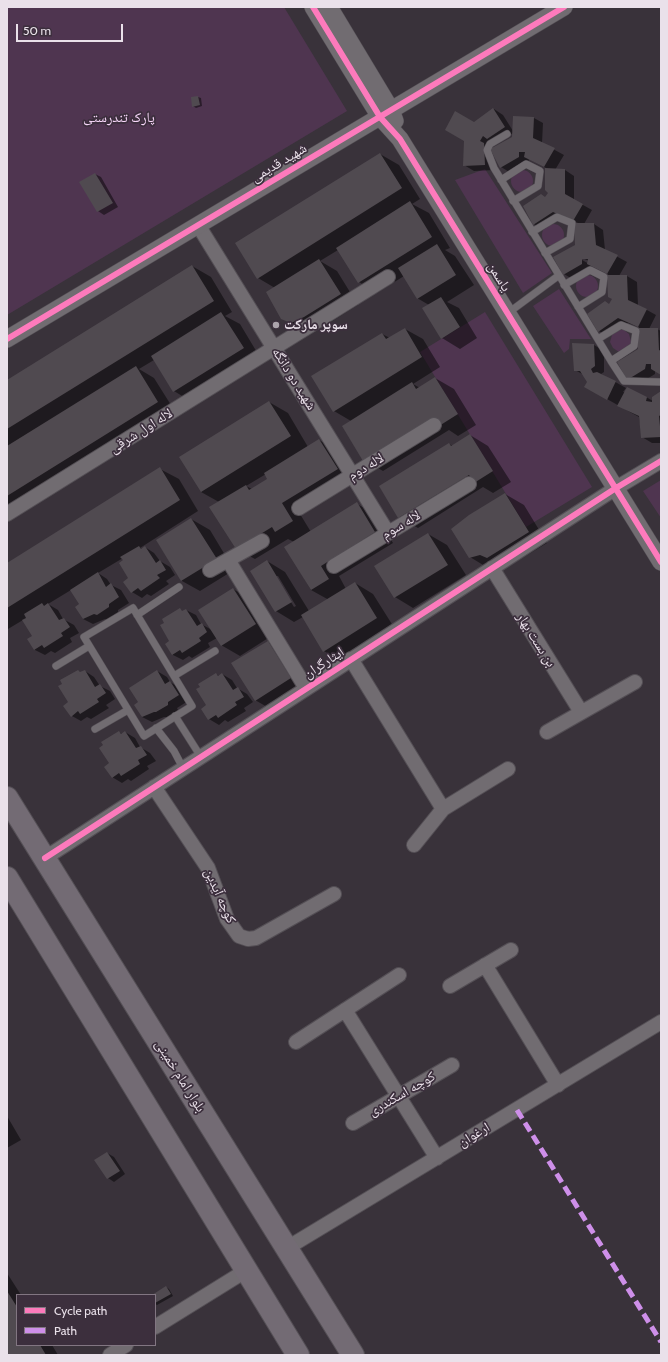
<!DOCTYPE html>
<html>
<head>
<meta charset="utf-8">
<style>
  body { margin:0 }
  #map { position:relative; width:668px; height:1362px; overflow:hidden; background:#39323a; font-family:Cabin,sans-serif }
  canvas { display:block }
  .frame { position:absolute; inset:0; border:8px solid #eae1ea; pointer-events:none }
  .legend { position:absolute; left:16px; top:1294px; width:140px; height:52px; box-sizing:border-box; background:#3c2f3d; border:1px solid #827682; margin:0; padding:5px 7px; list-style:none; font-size:12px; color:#eae1ea }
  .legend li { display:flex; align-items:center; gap:8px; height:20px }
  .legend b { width:20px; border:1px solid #827682 }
  .scale { position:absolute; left:16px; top:24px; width:107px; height:18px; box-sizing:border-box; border:2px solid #eae1ea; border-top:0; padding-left:5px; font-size:12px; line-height:14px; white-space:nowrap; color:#eae1ea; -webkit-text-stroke:3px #3c2f3d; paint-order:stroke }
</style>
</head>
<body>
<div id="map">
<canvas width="668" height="1362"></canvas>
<div class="frame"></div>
<ul class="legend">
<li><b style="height:5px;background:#fd7abc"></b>Cycle path</li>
<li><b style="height:5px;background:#ce8fe9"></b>Path</li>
</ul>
<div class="scale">50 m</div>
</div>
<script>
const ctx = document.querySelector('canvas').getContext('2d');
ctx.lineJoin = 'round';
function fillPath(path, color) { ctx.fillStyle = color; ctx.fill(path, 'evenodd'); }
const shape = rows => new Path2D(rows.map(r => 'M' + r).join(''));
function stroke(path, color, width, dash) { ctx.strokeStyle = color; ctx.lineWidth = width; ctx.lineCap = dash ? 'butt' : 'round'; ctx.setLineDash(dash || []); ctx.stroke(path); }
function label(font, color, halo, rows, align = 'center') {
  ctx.font = font + ' Cabin,"Noto Naskh Arabic",sans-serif'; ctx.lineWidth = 3.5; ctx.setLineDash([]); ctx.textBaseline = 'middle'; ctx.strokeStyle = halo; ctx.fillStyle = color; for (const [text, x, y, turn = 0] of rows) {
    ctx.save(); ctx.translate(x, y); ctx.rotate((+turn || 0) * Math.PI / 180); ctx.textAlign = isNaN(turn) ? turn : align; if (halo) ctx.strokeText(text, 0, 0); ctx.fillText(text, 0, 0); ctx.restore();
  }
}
fillPath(shape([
  [7,7,284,7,347,111,7,315],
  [485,169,552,273,523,293,455,180],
  '511 181a11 11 0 1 1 22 0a11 11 0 1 1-22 0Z',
  '542 235a11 11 0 1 1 22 0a11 11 0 1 1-22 0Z',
  '576 286a11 11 0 1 1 22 0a11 11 0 1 1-22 0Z',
  [559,289,591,339,570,339,569,349,564,353,533,306],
  [485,312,592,487,526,527,420,352],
  [620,330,624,330,629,334,631,341,631,345,619,352,613,348,610,342,612,335,617,331],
  [661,480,661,518,643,491]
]), '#4f3550');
fillPath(shape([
  [192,97,198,97,201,98,202,106,196,108,193,106],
  [494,109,503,115,513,131,534,118,543,123,542,143,564,155,555,170,565,170,574,176,574,200,592,210,584,224,594,224,603,230,605,250,627,262,619,276,627,276,637,282,638,305,656,315,649,329,657,329,661,331,661,374,655,371,655,374,637,385,627,379,639,350,639,327,628,323,608,337,599,331,609,305,613,299,609,296,608,274,592,266,591,269,574,280,564,274,555,258,576,245,580,224,564,216,543,230,534,224,550,193,546,189,546,168,529,159,528,162,511,173,501,167,493,154,494,170,474,171,464,165,474,123],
  [513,133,513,138,492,149,493,141,497,144],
  [578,256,589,261,589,264,577,257],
  [380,154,399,165,420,199,412,204,429,213,450,248,445,250,455,256,474,285,447,302,459,308,477,338,460,349,442,338,429,305,417,298,404,276,377,293,359,282,338,250,320,261,337,271,358,305,323,327,310,333,282,318,275,288,258,278],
  [95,174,101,177,118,207,104,215,98,211],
  [192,266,211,277,232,312,225,316,240,324,261,359,192,402,174,391,154,360,139,369,154,378,176,413,7,517,7,381],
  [405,329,423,339,440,367,413,384,420,388,435,378,454,389,476,425,458,436,449,430,383,471,364,460,351,421,334,411,382,334,390,338],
  [594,345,604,351,604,372,601,374,626,388,623,392,646,397,653,401,661,392,661,443,652,443,642,437,639,417,628,411,586,387,588,382,584,375,575,370],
  [269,402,288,413,308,447,319,440,338,451,355,480,300,514,311,532,357,504,375,514,393,543,339,576,346,589,355,583,373,594,395,629,342,662,324,651,303,617,294,622,276,611,251,571,267,561,285,572,309,611,329,600,311,590,286,548,294,542,288,539,255,559,236,549,219,502,201,492],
  [266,474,269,479,252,489,246,486],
  [275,576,278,576,296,606,294,607],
  [470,435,488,446,511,482,493,493,483,487,418,528,399,517,380,487,449,444,453,446],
  [160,469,179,479,198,511,140,548,142,549,145,547,154,553,160,561,170,567,175,575,166,581,169,584,151,596,147,594,142,598,132,592,130,578,123,558,98,573,107,579,111,585,121,590,129,603,118,610,118,612,107,620,105,619,93,624,83,619,80,604,71,590,48,604,58,610,63,619,74,625,79,633,70,638,72,642,55,653,51,651,45,655,35,650,28,640,33,636,23,620,8,629,7,628,7,564],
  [505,494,524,505,547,543,506,568,500,565,488,568,470,557],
  [191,519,210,530,234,570,200,591,182,581,157,541],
  [428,534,447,545,466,575,413,608,395,597],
  [233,589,252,600,273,635,240,656,221,645,217,638,208,643,210,647,192,658,189,656,183,660,173,655,166,645,171,641,180,610,183,612,186,610,196,615,201,624,212,630],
  [268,642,286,652,309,689,274,711,255,700],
  [78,671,82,673,85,671,94,677,100,686,110,691,115,699,106,705,109,708,91,719,87,717,81,721,72,716,69,702],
  [157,671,167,677,170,682,180,688,188,701,177,708,178,710,167,717,164,717,152,722,142,717,139,702],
  [216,674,219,676,222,674,232,680,237,688,247,694,253,702,244,708,246,711,228,722,225,720,219,725,209,719,207,705],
  [119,732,122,734,125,732,135,738,140,747,150,753,156,761,147,766,149,769,131,781,128,779,122,783,112,777,110,764],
  [7,1116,21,1140,7,1148],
  [107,1153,114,1157,125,1174,114,1182,108,1178],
  [7,1273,21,1295,17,1295,17,1345,52,1345,58,1355,7,1355],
  [166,1287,169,1289,173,1296,157,1305,155,1304,154,1295]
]), '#0007');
fillPath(shape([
  [198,96,200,105,192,107,191,97],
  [493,108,505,127,487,139,483,136,480,141,484,143,485,165,463,166,464,141,445,130,455,111,474,122],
  [513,116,534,117,533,138,555,148,544,167,524,157,525,152,519,152,519,157,500,168,490,149,512,137],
  [380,153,402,188,257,279,235,243],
  [545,168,565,169,565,194,583,204,573,221,553,212,533,225,523,206,541,194,545,197,548,193,545,190],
  [95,173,113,203,97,212,79,182],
  [410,201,432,237,358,283,336,248],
  [574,223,594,223,596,245,618,255,607,274,587,264,588,259,582,259,582,264,563,275,553,257,575,245],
  [437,244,456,275,417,299,398,268],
  [319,259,341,294,304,317,291,323,281,319,266,292],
  [192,265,214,301,7,429,7,380],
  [607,275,627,275,628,300,647,309,638,327,618,318,598,332,587,314,605,301,609,304,612,299,608,297],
  [441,297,460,327,441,339,422,308],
  [221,312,244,348,173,392,151,356],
  [405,328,422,357,333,412,311,376,382,333,386,339],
  [638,328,658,328,659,350,661,351,661,375,651,369,651,364,646,364,645,369,627,380,617,362,638,349],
  [572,343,594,344,595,366,591,369,593,373,597,372,616,381,607,400,584,387,587,382,580,371,574,371],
  [136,366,158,402,7,496,7,446],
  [435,377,458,414,439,426,434,418,363,461,342,426,412,382,416,389],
  [627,387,647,397,646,401,652,402,652,397,661,391,661,415,659,416,661,437,641,438,639,416,617,406],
  [269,401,291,436,201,492,179,457],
  [470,434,493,471,474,483,469,475,398,518,379,486,449,443,451,446],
  [319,439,338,469,282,503,293,521,275,532,272,527,236,549,209,507,246,485,249,490,267,479,264,473],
  [160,467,180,500,7,608,7,563],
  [505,493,529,532,487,558,480,555,469,558,451,529,469,515],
  [357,502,375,532,321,566,329,579,311,590,284,547],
  [191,518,217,559,181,581,156,540],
  [428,533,448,565,394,598,374,566],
  [139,546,141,549,145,546,156,563,160,560,166,570,157,575,160,578,141,591,138,588,131,593,123,582,128,578,119,563,123,560,120,557],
  [267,560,292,602,275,612,250,571],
  [98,572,106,587,111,583,119,597,109,604,109,607,97,615,94,614,83,619,75,607,79,604,70,590],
  [355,582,377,618,323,652,301,615],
  [233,588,256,624,221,646,198,610],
  [42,603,44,606,48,603,59,620,64,618,70,627,61,633,63,636,44,648,42,645,34,650,27,639,32,636,22,620,26,618,24,614],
  [180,608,182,611,186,609,197,626,202,623,207,632,199,638,201,641,182,653,180,650,172,655,165,644,169,641,160,625,164,623,162,619],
  [268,641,291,678,255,701,231,663],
  [78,670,80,672,85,670,95,687,100,684,106,693,97,699,99,702,80,714,78,711,71,717,63,706,68,702,58,686,62,684,60,680],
  [157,670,165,684,170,681,179,695,168,702,168,705,156,712,154,712,142,717,134,705,138,702,129,688],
  [216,673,218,676,222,673,233,690,238,687,244,697,235,702,237,705,218,718,216,715,208,720,201,709,206,705,196,689,200,687,198,684],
  [119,731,121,734,125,731,136,748,141,746,147,755,138,760,140,764,121,776,119,773,112,778,104,767,109,763,99,748,103,745,101,742],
  [107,1152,120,1171,107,1179,94,1160],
  [166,1286,171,1294,155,1303,155,1295,152,1295],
  [7,1291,17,1307,17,1345,40,1345,46,1355,7,1355]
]), '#504a50');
const service = shape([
  [507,134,490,144,487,150,494,168,611,361,624,381,661,382],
  [501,180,526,164,540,171,538,186,513,201],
  [532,232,557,217,572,223,570,239,545,253],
  [564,285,590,270,604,277,602,292,578,307],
  [508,313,558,276],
  [598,339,621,325,636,331,634,346,611,361],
  [133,608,192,706,144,736,84,637,133,608],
  [137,615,179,587],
  [56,666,89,646],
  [174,676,215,651],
  [175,716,201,757],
  [156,728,174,751,183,768],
  [95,729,128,710]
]);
const minor = shape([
  [198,225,388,533],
  [299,508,434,425],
  [7,514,388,277],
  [228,560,306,688],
  [334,566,469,484],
  [492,568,581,712],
  [210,570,262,541],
  [351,659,443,809,414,845],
  [547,732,635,682],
  [154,787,208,868,227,919,239,936,248,939,256,938,334,894],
  [443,809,508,769],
  [45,858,616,488,661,461],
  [485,965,558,1085],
  [450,986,511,950],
  [345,1010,437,1158],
  [296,1042,399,975],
  [353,1123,452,1065],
  [287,1248,661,1022],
  [155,1327,247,1270],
  [110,1355,126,1345]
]);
const tertiary = shape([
  [313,7,380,117,400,139,661,562],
  [329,7,391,110,395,121],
  [7,339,564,7]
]);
const primary = shape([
  [7,798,353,1355],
  [7,878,298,1355]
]);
stroke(service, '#544f55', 8);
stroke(minor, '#544f55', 16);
stroke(tertiary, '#544f55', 18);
stroke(primary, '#544f55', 24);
stroke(service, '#716c71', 7);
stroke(minor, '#716c71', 14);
stroke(tertiary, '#716c71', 17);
stroke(primary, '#736b74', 22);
stroke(shape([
  [517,1110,661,1342]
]), '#ce8fe9', 5, [10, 5]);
stroke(shape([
  [313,7,380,117,400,139,661,562],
  [7,339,564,7],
  [45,858,616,488,661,461]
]), '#fd7abc', 6);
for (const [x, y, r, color] of [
  [276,325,4,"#aca4ac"]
]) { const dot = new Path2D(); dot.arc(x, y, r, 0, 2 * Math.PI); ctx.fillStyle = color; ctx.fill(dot); stroke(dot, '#3c2f3d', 1.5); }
label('14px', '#f7d6f9', '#3c2f3d', [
  ["پارک تندرستی",119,118]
]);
label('14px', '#eae1ea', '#3c2f3d', [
  ["شهید قدیمی",279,163,-31],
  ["یاسمن",499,277,58],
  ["شهید دو دانگه",294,379,58],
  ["لاله اول شرقی",141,431,-32],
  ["لاله دوم",366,467,-31],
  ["لاله سوم",401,525,-31],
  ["بن بست بهار",536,640,58],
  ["ایثارگران",324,663,-33],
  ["کوچه آیدین",220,896,66],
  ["بلوار امام خمینی",180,1076,58],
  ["کوچه اسکندری",402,1094,-30],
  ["ارغوان",474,1135,-31]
]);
label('bold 14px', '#eae1ea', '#3c2f3d', [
  ["سوپر مارکت",284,325]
], 'left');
</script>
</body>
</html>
